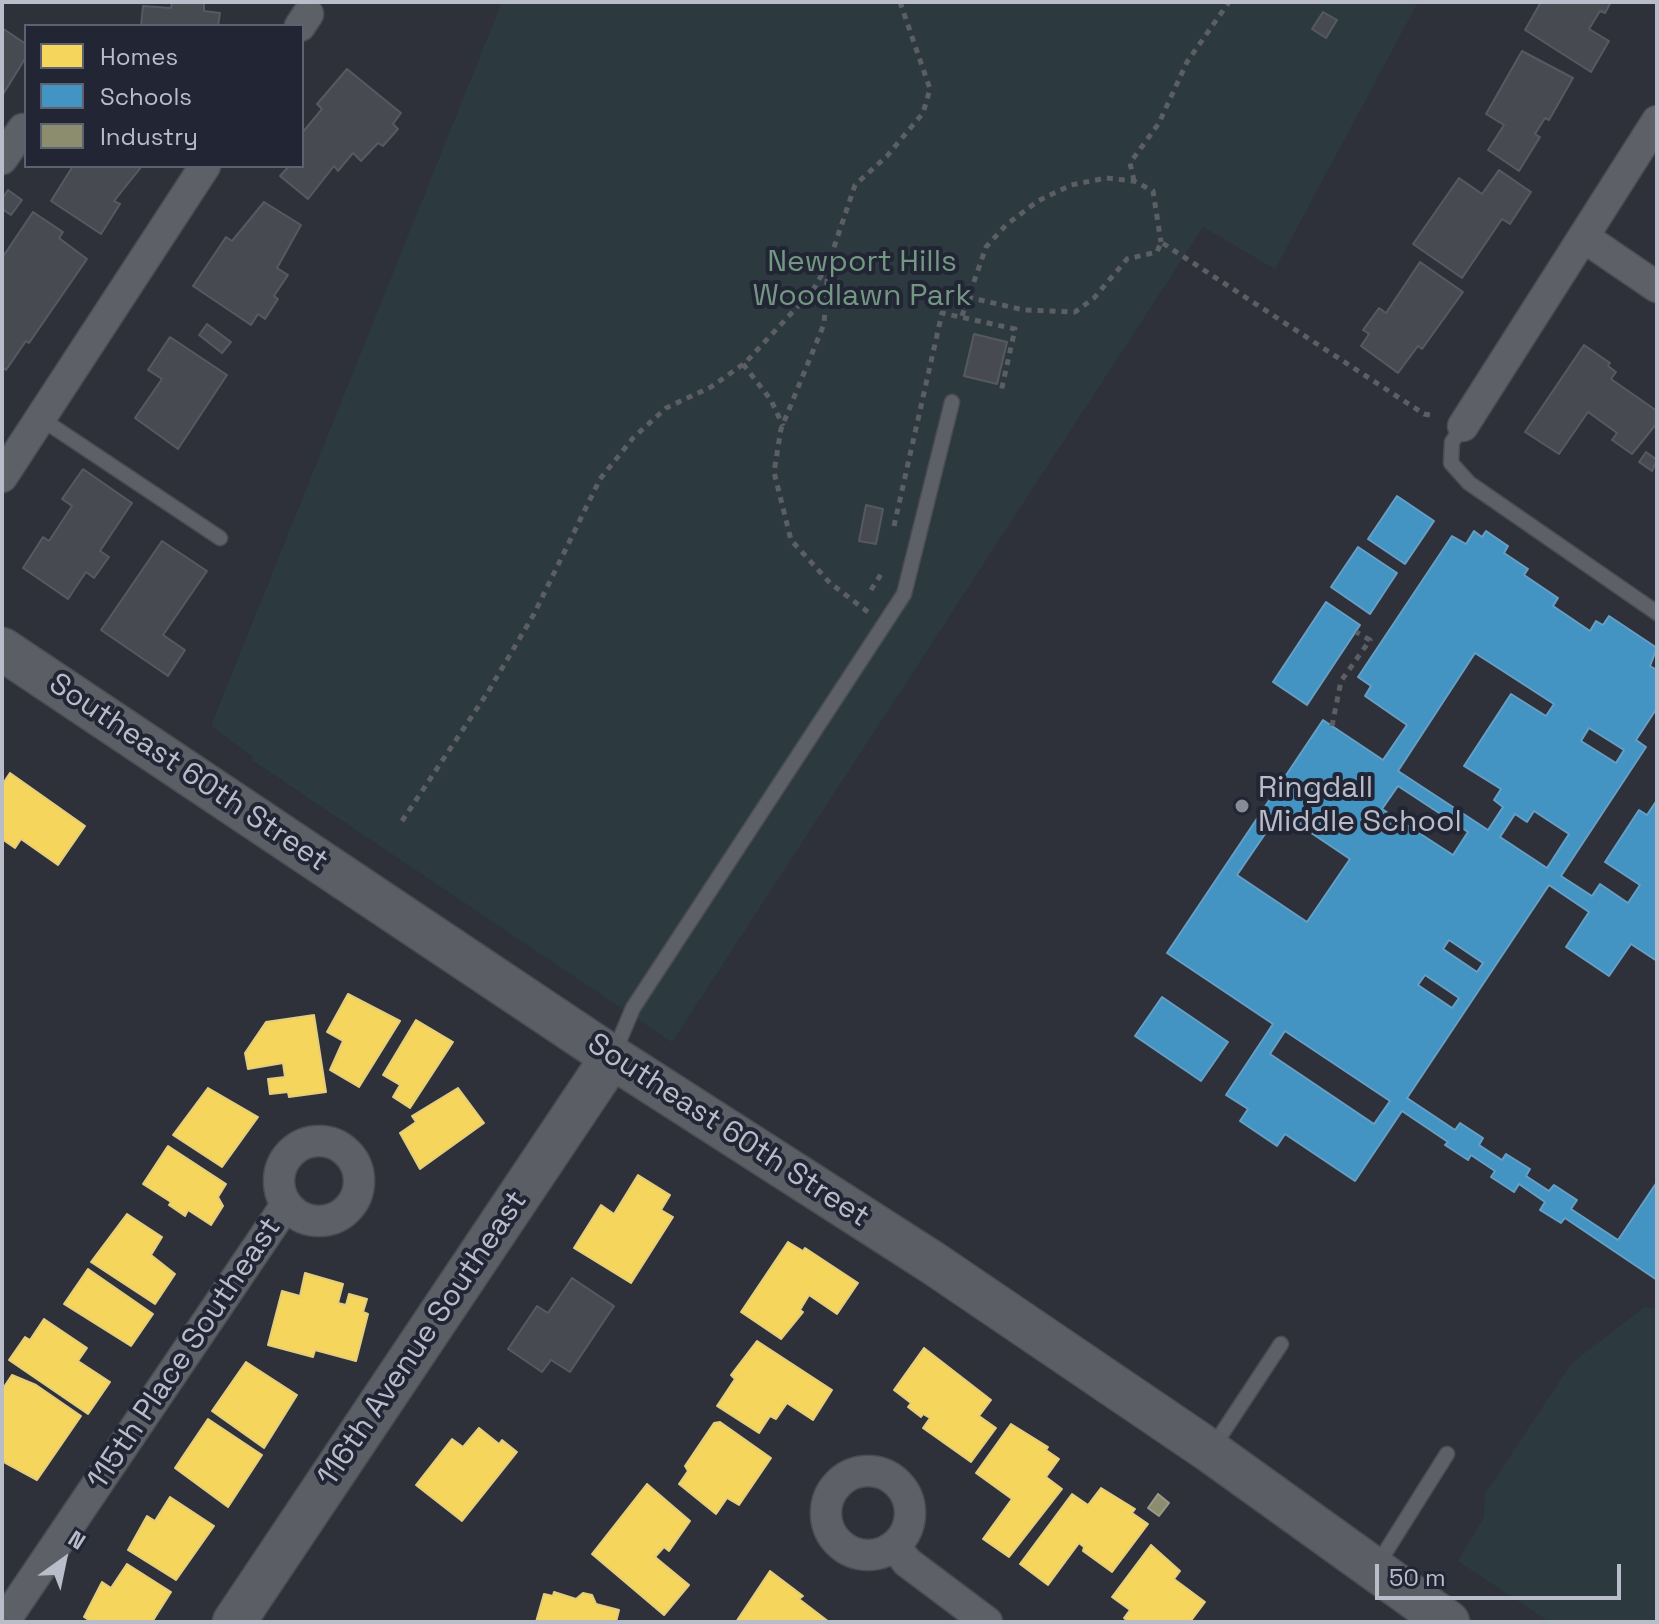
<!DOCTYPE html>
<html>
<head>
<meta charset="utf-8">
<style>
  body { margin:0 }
  #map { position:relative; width:1659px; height:1624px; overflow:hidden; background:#2e3139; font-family:"Space Grotesk",sans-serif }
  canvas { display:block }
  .frame { position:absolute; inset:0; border:4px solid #b9bcc9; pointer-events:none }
  .legend { position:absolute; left:24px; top:24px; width:280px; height:144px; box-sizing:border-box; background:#222534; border:2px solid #5e6170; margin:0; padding:10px 14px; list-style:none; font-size:24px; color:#b9bcc9 }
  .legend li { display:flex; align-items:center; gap:16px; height:40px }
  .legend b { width:40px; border:2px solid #5e6170 }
  .north { position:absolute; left:24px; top:1520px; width:80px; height:80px; -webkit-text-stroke:6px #222534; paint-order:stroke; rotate:33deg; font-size:22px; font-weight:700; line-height:32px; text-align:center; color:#b9bcc9 }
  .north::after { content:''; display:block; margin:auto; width:28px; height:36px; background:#b9bcc9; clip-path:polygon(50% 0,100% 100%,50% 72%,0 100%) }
  .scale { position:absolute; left:1375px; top:1564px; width:246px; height:36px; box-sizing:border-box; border:4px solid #b9bcc9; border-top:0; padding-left:10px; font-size:24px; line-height:28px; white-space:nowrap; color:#b9bcc9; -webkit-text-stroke:6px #222534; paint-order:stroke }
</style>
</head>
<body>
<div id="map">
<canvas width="1659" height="1624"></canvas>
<div class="frame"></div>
<ul class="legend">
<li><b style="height:22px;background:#f6d55c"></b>Homes</li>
<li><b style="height:22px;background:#4393c3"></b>Schools</li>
<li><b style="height:22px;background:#8c8c6e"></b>Industry</li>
</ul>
<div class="north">N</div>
<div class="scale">50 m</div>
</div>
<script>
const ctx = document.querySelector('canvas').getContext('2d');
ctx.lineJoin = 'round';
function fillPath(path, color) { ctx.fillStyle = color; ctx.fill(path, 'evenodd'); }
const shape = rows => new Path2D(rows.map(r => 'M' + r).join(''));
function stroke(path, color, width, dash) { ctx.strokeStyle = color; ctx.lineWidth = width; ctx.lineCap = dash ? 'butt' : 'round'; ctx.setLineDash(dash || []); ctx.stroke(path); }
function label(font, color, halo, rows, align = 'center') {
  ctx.font = font + ' "Space Grotesk",sans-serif'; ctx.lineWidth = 8; ctx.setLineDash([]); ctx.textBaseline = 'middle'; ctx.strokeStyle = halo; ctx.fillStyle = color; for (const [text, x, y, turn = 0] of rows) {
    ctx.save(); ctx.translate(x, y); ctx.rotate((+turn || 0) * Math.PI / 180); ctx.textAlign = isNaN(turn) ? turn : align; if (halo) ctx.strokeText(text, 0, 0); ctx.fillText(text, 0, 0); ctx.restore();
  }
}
fillPath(shape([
  [502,2,1418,2,1275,269,1203,227,672,1042,252,760,253,757,211,726],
  [1657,1307,1657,1622,1550,1622,1458,1561,1484,1517,1485,1494,1571,1364,1643,1308]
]), '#2c3a3f');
const homes = shape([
  [10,773,85,826,58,865,21,839,15,848,2,839,2,785,10,773],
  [348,994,400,1021,359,1087,330,1070,343,1041,327,1032,348,994],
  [314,1015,326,1092,289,1097,288,1092,270,1094,268,1079,285,1077,283,1063,248,1069,245,1053,266,1022,314,1015],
  [416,1020,453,1042,410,1108,393,1097,400,1085,383,1075,416,1020],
  [208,1088,258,1117,222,1167,173,1135,208,1088],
  [458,1088,484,1123,420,1169,400,1133,416,1122,412,1116,458,1088],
  [168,1146,226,1184,218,1197,223,1206,211,1225,188,1210,185,1216,169,1205,171,1202,143,1184,168,1146],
  [638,1175,670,1195,661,1210,673,1217,631,1283,574,1248,601,1205,614,1214,638,1175],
  [127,1214,162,1237,151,1255,175,1274,155,1304,91,1262,127,1214],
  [788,1242,803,1251,805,1248,858,1283,837,1314,809,1295,800,1310,803,1312,781,1339,741,1312,788,1242],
  [88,1269,153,1314,131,1346,64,1304,88,1269],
  [305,1273,343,1284,338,1303,346,1305,349,1294,367,1299,363,1312,368,1314,356,1361,315,1350,313,1357,268,1345,282,1291,300,1296,305,1273],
  [44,1319,87,1348,78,1361,110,1382,88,1414,9,1360,25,1337,30,1340,44,1319],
  [757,1341,832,1390,813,1420,787,1403,776,1419,770,1416,759,1433,717,1406,735,1379,731,1375,757,1341],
  [924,1348,991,1400,979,1416,996,1428,971,1462,923,1428,930,1418,923,1414,921,1417,908,1407,911,1403,894,1390,924,1348],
  [246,1362,297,1395,264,1448,212,1411,246,1362],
  [12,1375,36,1385,81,1416,37,1480,2,1461,2,1390,12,1375],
  [208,1419,262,1455,228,1507,175,1468,208,1419],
  [720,1422,771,1458,739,1505,727,1498,716,1514,679,1484,688,1471,685,1466,714,1423,720,1422],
  [1011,1424,1048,1447,1046,1450,1059,1459,1046,1477,1062,1489,1009,1557,983,1539,1012,1499,976,1473,1011,1424],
  [479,1428,499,1444,502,1440,517,1452,462,1521,416,1485,452,1439,463,1447,479,1428],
  [647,1484,690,1521,669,1551,664,1547,655,1557,689,1585,664,1615,592,1554,647,1484],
  [1101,1488,1135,1509,1132,1513,1148,1524,1112,1572,1083,1551,1084,1547,1079,1543,1048,1585,1020,1564,1072,1494,1088,1505,1101,1488],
  [170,1497,214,1526,176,1580,128,1550,147,1516,155,1521,170,1497],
  [1151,1545,1180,1571,1174,1579,1205,1602,1190,1622,1129,1622,1124,1618,1130,1610,1112,1597,1151,1545],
  [127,1564,171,1592,152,1622,92,1622,84,1617,102,1582,111,1588,127,1564],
  [770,1571,803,1596,799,1599,829,1622,736,1622,770,1571],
  [554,1592,576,1599,583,1593,592,1595,596,1604,619,1610,616,1622,536,1622,544,1594,553,1596,554,1592]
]);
fillPath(homes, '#f6d55c');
stroke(homes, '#e4ce7d', 2);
const schools = shape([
  [1397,496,1434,521,1405,564,1368,539,1397,496],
  [1474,531,1482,537,1486,531,1508,546,1504,553,1528,569,1524,575,1558,598,1553,606,1590,631,1596,621,1603,625,1609,616,1657,648,1650,666,1657,670,1657,708,1636,740,1646,747,1561,876,1592,896,1600,884,1628,903,1640,885,1605,862,1639,810,1647,815,1657,800,1657,961,1631,944,1609,976,1566,947,1589,912,1549,885,1407,1098,1455,1130,1460,1123,1483,1138,1479,1145,1502,1160,1506,1154,1530,1169,1526,1176,1549,1191,1554,1185,1577,1200,1571,1209,1618,1240,1657,1182,1657,1280,1565,1218,1561,1223,1540,1210,1545,1202,1519,1184,1514,1192,1491,1177,1495,1171,1471,1155,1468,1160,1445,1145,1448,1142,1402,1111,1355,1181,1285,1134,1277,1146,1240,1121,1248,1109,1226,1095,1273,1024,1167,953,1323,720,1383,760,1407,725,1365,696,1371,686,1358,677,1452,536,1466,544,1474,531],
  [1475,653,1554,704,1546,716,1511,694,1464,766,1501,789,1494,800,1503,807,1488,830,1398,771,1475,653],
  [1589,728,1624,750,1616,763,1581,741,1589,728],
  [1398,786,1468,832,1453,855,1382,809,1398,786],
  [1534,811,1569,834,1547,868,1500,837,1515,814,1527,822,1534,811],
  [1280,812,1350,859,1307,922,1237,875,1280,812],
  [1449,940,1483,963,1477,972,1443,949,1449,940],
  [1425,975,1459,998,1452,1008,1418,985,1425,975],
  [1285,1031,1390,1101,1374,1124,1270,1054,1285,1031],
  [1358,547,1397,573,1370,614,1331,587,1358,547],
  [1326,602,1360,625,1307,705,1273,682,1326,602],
  [1162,997,1228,1042,1201,1081,1135,1036,1162,997]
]);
fillPath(schools, '#4393c3');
stroke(schools, '#669fc5', 2);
const industry = shape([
  [1158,1494,1169,1503,1159,1516,1148,1508,1158,1494]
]);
fillPath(industry, '#8c8c6e');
stroke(industry, '#9a9a89', 2);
const building = shape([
  [172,2,204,2,204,11,220,13,218,26,141,26,143,6,171,8,172,2],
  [1541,2,1611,2,1605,13,1600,11,1589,29,1609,41,1591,72,1525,30,1541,2],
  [1323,12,1337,20,1326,38,1312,29,1323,12],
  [2,28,26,44,26,57,2,96,2,28],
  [1522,51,1573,78,1549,120,1545,118,1535,134,1540,137,1519,171,1488,150,1504,125,1486,114,1522,51],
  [347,69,401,113,393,124,398,129,383,146,378,143,361,161,353,153,338,171,334,166,308,199,280,176,289,166,302,166,302,133,322,109,317,104,347,69],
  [73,166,142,166,114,201,120,204,101,234,51,201,73,166],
  [1499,170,1531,192,1510,224,1502,219,1462,278,1413,244,1459,178,1482,194,1499,170],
  [8,190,22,200,11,215,2,209,2,199,8,190],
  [264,202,301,225,277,268,288,275,274,296,278,299,265,319,258,314,251,325,193,286,226,237,232,241,264,202],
  [33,212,63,232,59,238,87,259,29,343,26,341,6,370,2,367,2,258,33,212],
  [1420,262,1463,292,1422,349,1418,346,1398,373,1361,346,1369,334,1363,330,1379,308,1386,313,1420,262],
  [207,324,231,342,222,353,199,335,207,324],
  [974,334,1007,342,997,384,964,376,974,334],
  [170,337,227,375,178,449,135,418,162,379,148,370,170,337],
  [1584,345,1610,363,1608,366,1616,372,1611,379,1657,411,1657,423,1632,454,1612,440,1617,433,1588,412,1559,454,1525,432,1584,345],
  [1646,452,1657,460,1652,471,1639,462,1646,452],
  [83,469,132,503,100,551,109,557,94,578,86,572,68,599,23,568,43,537,49,541,72,506,62,499,83,469],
  [866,505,883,509,876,544,859,541,866,505],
  [162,541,207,571,163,635,185,650,168,676,101,630,162,541],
  [572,1278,614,1306,570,1372,551,1360,542,1372,508,1349,537,1306,548,1313,572,1278]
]);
fillPath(building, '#484a52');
stroke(building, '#565961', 2);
const lane = shape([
  [40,418,220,538],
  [1463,426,1452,442,1451,463,1469,483,1657,613],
  [614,1053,633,1008,904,594,952,402],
  [1213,1447,1281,1344],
  [1376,1567,1447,1454]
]);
const street = shape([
  [300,26,308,14],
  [2,159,23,129],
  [1585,238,1657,287],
  [1463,426,1657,121],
  [2,477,205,166],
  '279 1181a40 40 0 1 1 80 0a40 40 0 1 1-80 0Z',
  '826 1513a42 42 0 1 1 84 0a42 42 0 1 1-84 0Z',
  [895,1546,907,1562,987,1622],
  [4,1622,286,1205]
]);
const secondary = shape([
  [2,649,612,1057,933,1263,1210,1451,1448,1622],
  [234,1622,612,1057]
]);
stroke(lane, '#4a4c52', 17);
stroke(street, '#4a4c52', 33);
stroke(secondary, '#4a4c52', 45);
stroke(shape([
  [1134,181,1130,163,1159,123,1187,62,1229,2],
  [828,267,824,324,781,429,774,472,791,540,830,583,868,612],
  [967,297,1024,310,1075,312,1094,298,1127,259,1157,252,1161,242,1424,414,1435,416],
  [962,316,986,247,1006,225,1038,201,1071,185,1106,178,1134,181,1153,191,1161,242],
  [743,364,771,400,783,426],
  [894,526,942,313,1015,329,1001,392],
  [871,590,883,571],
  [1332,726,1341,681,1370,640,1356,632],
  [402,821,488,692,534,614,600,479,633,438,666,408,711,387,745,363,813,290,829,262,855,185,887,156,923,113,930,89,900,2]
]), '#5c5e65', 5, [6, 6]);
stroke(lane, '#5e6068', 14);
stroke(street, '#5e6068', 30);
stroke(secondary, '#5c5e66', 42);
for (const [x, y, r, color] of [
  [1242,806,8,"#888b97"]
]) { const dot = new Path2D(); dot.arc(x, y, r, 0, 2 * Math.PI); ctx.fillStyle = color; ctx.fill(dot); stroke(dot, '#222534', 3); }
label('30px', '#739783', '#222534', [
  ["Newport Hills",862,263],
  ["Woodlawn Park",862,297]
]);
label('30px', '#b9bcc9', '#222534', [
  ["Southeast 60th Street",188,773,34],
  ["Southeast 60th Street",728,1131,33],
  ["116th Avenue Southeast",423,1339,-56],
  ["115th Place Southeast",185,1354,-56]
]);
label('30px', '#b9bcc9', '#222534', [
  ["Ringdall",1258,789],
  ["Middle School",1258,823]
], 'left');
</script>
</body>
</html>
